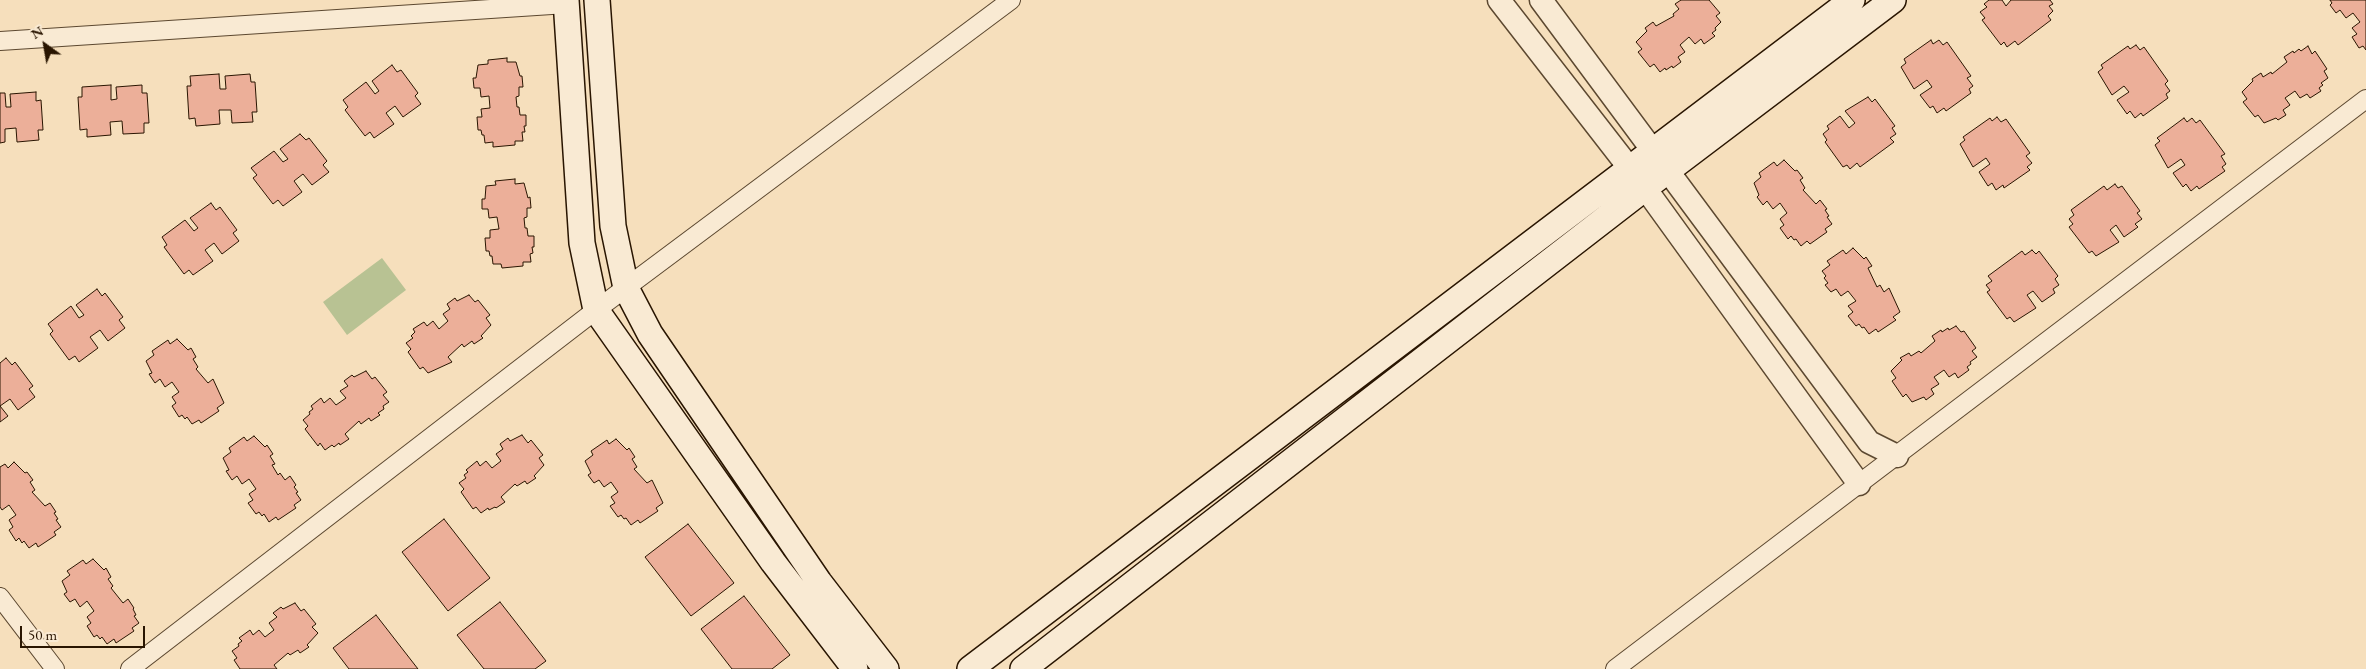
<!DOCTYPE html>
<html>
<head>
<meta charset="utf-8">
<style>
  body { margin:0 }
  #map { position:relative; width:2366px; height:669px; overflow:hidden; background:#f6dfbc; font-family:"EB Garamond",serif }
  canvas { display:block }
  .north { position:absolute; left:20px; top:20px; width:50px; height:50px; -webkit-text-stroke:4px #f9ead3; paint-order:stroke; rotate:328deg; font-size:14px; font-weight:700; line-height:20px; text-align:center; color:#291501 }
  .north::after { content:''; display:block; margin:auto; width:18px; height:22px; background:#291501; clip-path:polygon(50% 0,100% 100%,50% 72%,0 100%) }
  .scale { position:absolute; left:20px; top:626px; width:125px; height:22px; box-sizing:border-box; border:2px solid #291501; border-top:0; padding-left:6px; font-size:15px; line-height:18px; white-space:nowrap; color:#291501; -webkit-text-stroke:4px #f9ead3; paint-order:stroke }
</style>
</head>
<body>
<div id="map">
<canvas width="2366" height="669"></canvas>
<div class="north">N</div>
<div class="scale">50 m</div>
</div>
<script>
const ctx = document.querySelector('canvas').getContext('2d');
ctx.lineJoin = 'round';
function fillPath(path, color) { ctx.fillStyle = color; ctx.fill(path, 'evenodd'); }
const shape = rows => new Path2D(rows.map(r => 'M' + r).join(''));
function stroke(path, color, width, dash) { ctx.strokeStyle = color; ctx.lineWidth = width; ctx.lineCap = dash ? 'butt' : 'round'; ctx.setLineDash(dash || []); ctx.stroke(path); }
fillPath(shape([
  [382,258,406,290,347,335,323,302]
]), '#b8c293');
const building = shape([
  [1681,0,1709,0,1720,13,1716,16,1721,22,1715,28,1716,30,1712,33,1715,36,1704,44,1701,39,1695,44,1689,37,1680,45,1685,52,1678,57,1681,62,1673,68,1672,66,1666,70,1665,68,1660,72,1654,64,1650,67,1638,52,1642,49,1636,42,1647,31,1645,28,1653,22,1656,26,1674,16,1673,14,1679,9,1675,4,1681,0],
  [1989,0,2002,0,2006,6,2011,0,2050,0,2053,4,2049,6,2053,11,2048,16,2051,20,2018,45,2015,41,2007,47,2004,42,2001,45,1982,20,1985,18,1980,12,1987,7,1984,4,1989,0],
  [2330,0,2366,0,2366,50,2363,46,2359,48,2352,37,2357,34,2352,28,2360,22,2353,13,2346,18,2340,10,2336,13,2330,5,2332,3,2330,0],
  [1931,40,1933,44,1939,40,1943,45,1947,42,1971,76,1967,78,1973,86,1969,89,1971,93,1946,111,1944,108,1937,113,1933,106,1930,108,1920,95,1932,87,1927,80,1914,89,1901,67,1906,63,1904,59,1931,40],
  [2136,45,2140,50,2144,47,2168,81,2165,84,2170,91,2166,94,2168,98,2143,116,2141,113,2135,118,2130,111,2127,114,2117,100,2129,92,2124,86,2112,95,2098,72,2103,68,2101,65,2128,46,2130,49,2136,45],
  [2308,46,2312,54,2315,51,2327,69,2324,71,2328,78,2321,83,2323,85,2319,88,2321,91,2310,98,2307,94,2300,98,2295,91,2285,98,2290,105,2283,110,2286,115,2278,120,2276,118,2264,123,2258,115,2255,117,2243,102,2247,99,2242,92,2253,81,2252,79,2261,73,2263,77,2271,72,2272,74,2287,62,2284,57,2293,51,2294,53,2299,49,2301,51,2308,46],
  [507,58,507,62,516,62,520,76,522,76,523,87,519,87,519,96,516,97,517,107,519,107,520,115,526,115,526,126,524,126,525,132,522,132,523,141,515,141,515,145,493,147,493,142,485,143,484,135,482,135,481,130,478,130,477,117,482,117,481,109,490,108,489,96,481,97,480,88,474,88,473,78,476,78,478,65,488,64,488,60,507,58],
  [392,65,397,72,401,70,418,93,415,96,421,104,403,117,395,106,386,113,394,124,374,138,370,132,365,136,345,110,348,107,343,100,366,82,375,94,379,91,372,81,392,65],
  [219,74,220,89,226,89,225,76,250,74,251,82,255,82,257,112,252,112,253,122,232,123,231,110,219,110,220,124,196,126,195,118,189,119,187,86,191,86,190,76,219,74],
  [111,85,111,100,117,99,116,87,142,85,142,93,147,93,149,123,144,123,144,133,123,134,122,121,110,122,111,135,87,137,87,129,80,130,78,97,82,97,82,87,111,85],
  [36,92,36,101,41,100,43,130,38,130,39,140,17,142,16,128,5,129,5,142,0,143,0,93,5,93,6,107,11,107,10,94,36,92],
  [1868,97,1872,102,1875,99,1895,126,1892,128,1896,134,1890,138,1894,142,1860,167,1857,163,1850,169,1847,165,1843,167,1825,142,1827,140,1823,134,1829,129,1827,126,1840,116,1849,128,1855,123,1845,111,1868,97],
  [1997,117,2001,122,2006,119,2030,153,2026,156,2032,163,2027,167,2030,170,2004,188,2003,185,1996,190,1992,183,1988,186,1979,172,1990,164,1986,158,1973,167,1960,144,1965,140,1963,137,1990,118,1992,121,1997,117],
  [2184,118,2187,122,2192,118,2196,123,2200,120,2225,154,2221,156,2226,164,2222,167,2225,171,2199,189,2197,186,2191,191,2186,184,2183,187,2173,173,2185,165,2181,159,2168,168,2155,145,2160,141,2157,138,2184,118],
  [300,134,306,140,309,138,327,161,323,165,329,172,312,185,303,174,294,181,302,192,283,206,278,200,273,204,253,178,257,175,251,168,274,151,283,162,288,159,280,149,300,134],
  [1784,160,1795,171,1797,170,1803,178,1800,180,1805,188,1803,190,1816,204,1820,200,1827,209,1825,210,1829,216,1827,217,1832,224,1825,229,1827,232,1810,244,1807,241,1801,246,1796,239,1794,240,1791,236,1788,239,1780,228,1784,225,1780,219,1787,213,1780,203,1773,209,1767,201,1763,205,1757,197,1759,195,1754,183,1761,177,1759,173,1774,162,1777,166,1784,160],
  [515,179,515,184,524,183,528,198,530,197,531,208,527,208,527,217,524,218,525,228,527,228,528,236,534,236,534,247,532,247,533,253,530,254,531,262,523,262,523,266,502,268,501,264,493,264,492,256,490,256,489,251,486,251,485,238,490,238,490,230,499,229,497,217,489,218,488,209,482,209,482,199,485,199,486,186,496,185,495,181,515,179],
  [2115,184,2118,188,2122,186,2140,211,2137,213,2142,219,2135,224,2138,227,2124,237,2116,225,2110,230,2119,242,2096,256,2092,251,2089,253,2069,227,2073,224,2069,219,2074,215,2071,210,2104,186,2107,190,2115,184],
  [211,203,216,210,220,207,237,230,233,233,239,241,222,254,214,243,205,250,213,261,193,275,189,270,184,274,164,247,167,245,162,237,185,220,194,231,198,228,190,218,211,203],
  [1853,248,1864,259,1866,257,1872,266,1868,268,1877,287,1880,285,1884,292,1889,288,1900,312,1893,317,1896,320,1878,332,1876,329,1869,334,1864,327,1862,328,1859,324,1856,326,1848,316,1853,312,1848,306,1856,301,1848,291,1841,296,1836,289,1831,292,1825,285,1828,283,1824,278,1826,276,1822,271,1830,265,1827,261,1843,250,1846,254,1853,248],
  [2032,250,2036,254,2039,251,2058,276,2055,279,2059,285,2053,289,2055,293,2042,302,2033,291,2027,295,2036,308,2014,322,2010,317,2007,319,1987,292,1990,290,1986,285,1992,281,1988,276,2022,251,2025,255,2032,250],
  [97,289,102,296,105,293,123,317,119,320,125,328,108,341,100,330,90,337,98,348,79,362,75,356,69,360,50,334,53,331,48,324,71,306,79,318,84,315,76,305,97,289],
  [469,295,475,302,478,300,490,315,486,318,491,325,481,336,483,338,474,344,472,341,464,347,462,344,448,357,452,362,428,373,423,367,420,369,408,352,411,349,406,343,413,338,411,336,415,332,413,329,424,322,427,326,433,321,439,329,448,321,443,314,450,309,447,304,455,298,457,301,469,295],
  [1956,326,1961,332,1964,331,1976,348,1972,351,1977,357,1970,362,1971,364,1967,367,1969,370,1958,378,1955,373,1949,377,1944,370,1934,377,1939,384,1931,389,1934,394,1926,400,1924,397,1912,402,1906,394,1903,397,1892,381,1896,378,1891,371,1902,360,1900,358,1909,353,1911,356,1919,351,1921,353,1935,341,1932,336,1941,330,1942,332,1948,328,1949,330,1956,326],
  [177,339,188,350,191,348,196,357,193,359,198,367,196,369,208,383,213,379,224,403,217,408,219,411,201,423,199,420,192,424,187,417,185,419,182,415,179,417,172,406,176,403,172,397,179,392,172,382,165,387,160,379,155,383,149,374,152,373,146,361,154,355,152,351,168,340,170,344,177,339],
  [6,358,12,365,15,362,33,386,29,389,35,397,18,410,10,399,0,406,8,416,0,422,0,363,6,358],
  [366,371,372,379,375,377,387,392,383,395,389,402,383,406,384,409,378,413,380,415,371,421,369,418,361,424,359,421,345,434,349,439,340,445,339,443,334,447,332,445,325,450,320,443,318,446,305,429,308,426,303,420,310,414,309,412,313,409,311,406,321,398,324,403,330,398,336,405,346,398,340,391,348,386,344,381,352,375,354,377,366,371],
  [522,435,528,443,531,440,543,455,539,458,544,465,534,476,536,478,527,484,525,481,517,486,515,484,501,497,505,502,496,508,495,507,489,510,488,508,481,513,476,507,473,509,461,492,464,489,459,483,466,478,464,475,468,472,466,470,477,461,480,466,486,461,492,468,501,461,496,454,503,449,500,444,508,438,510,441,522,435],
  [254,436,265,447,267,445,273,454,270,456,275,464,272,465,278,475,280,473,285,480,290,476,296,485,294,487,298,492,296,493,301,500,294,505,296,508,278,520,276,517,269,522,264,514,262,516,259,512,256,514,248,503,253,500,249,494,256,489,249,479,242,484,237,476,232,480,226,471,229,470,223,458,231,452,229,448,244,437,247,441,254,436],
  [616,439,627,450,629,448,635,457,632,459,637,467,634,469,647,483,652,480,663,503,656,508,658,511,640,523,638,520,631,525,626,518,624,519,621,515,618,517,610,506,615,503,611,497,618,492,611,482,604,487,599,480,594,483,588,475,591,473,585,461,593,455,591,451,607,440,609,444,616,439],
  [14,462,25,473,27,472,33,480,30,482,35,490,32,492,45,506,50,503,56,512,54,513,58,519,56,520,61,527,54,532,56,535,38,547,36,543,29,548,24,541,22,543,19,538,16,541,9,530,13,527,9,520,16,515,9,505,2,510,0,507,0,467,5,464,8,468,14,462],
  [444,519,490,578,448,611,402,552,444,519],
  [688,524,734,583,691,616,645,557,688,524],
  [93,559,104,570,106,568,111,577,108,579,113,586,111,588,123,603,128,599,134,608,133,609,136,615,134,616,139,623,132,628,134,631,116,643,114,639,107,644,102,637,100,639,97,635,94,637,87,626,91,623,87,617,94,611,87,601,80,607,75,599,70,602,64,594,67,592,62,581,70,575,67,571,83,560,86,564,93,559],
  [744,596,790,655,772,669,732,669,701,629,744,596],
  [500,602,546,661,535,669,484,669,457,635,500,602],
  [295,603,301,611,304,609,316,624,312,627,318,633,307,645,309,647,300,653,298,650,290,655,288,653,274,665,277,669,240,669,234,660,237,658,232,651,239,646,238,644,242,641,239,638,250,630,253,635,259,630,265,637,274,630,269,623,277,617,273,613,281,607,283,609,295,603],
  [376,615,418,669,349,669,333,648,376,615]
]);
fillPath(building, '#ecaf99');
stroke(building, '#291501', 1);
const minor = shape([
  [0,41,567,4],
  [0,597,55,669],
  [130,669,596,310,1011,0],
  [1615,669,2366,99]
]);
const tertiary = shape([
  [1499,0,1645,188,1859,484],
  [1541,0,1869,442,1897,456]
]);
const secondary = shape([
  [566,0,582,243,596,310,773,562,855,669],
  [597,0,613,226,626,288,650,334,819,582,886,669],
  [970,669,1852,0],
  [1023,669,1667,171,1893,0]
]);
stroke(minor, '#5c4830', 20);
stroke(tertiary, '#5c4830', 25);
stroke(secondary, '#291501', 28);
stroke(minor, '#f9ead3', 18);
stroke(tertiary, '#f9ead3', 22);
stroke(secondary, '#f9ead3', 25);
</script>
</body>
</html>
